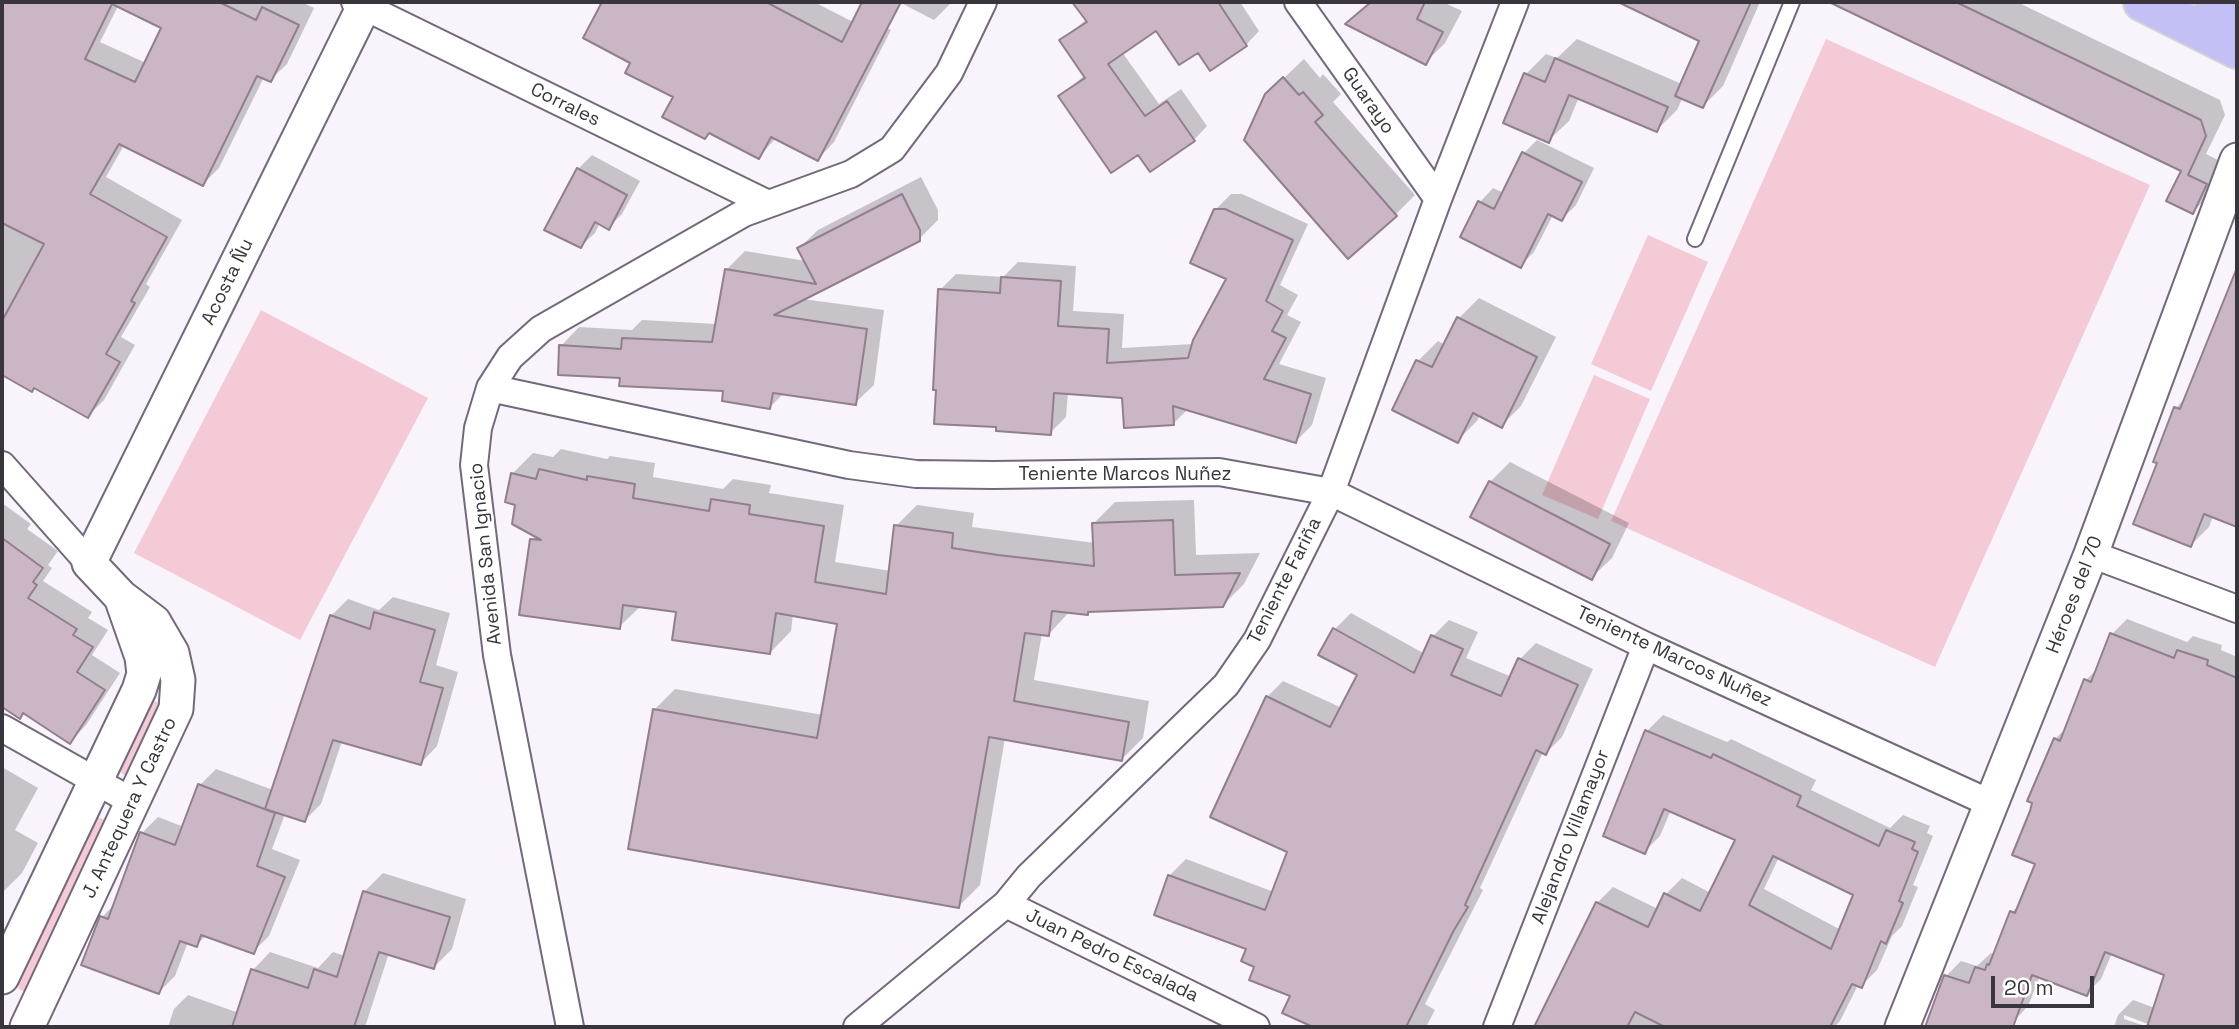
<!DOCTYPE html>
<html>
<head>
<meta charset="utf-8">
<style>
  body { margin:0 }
  #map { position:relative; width:2239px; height:1029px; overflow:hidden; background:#f9f4fc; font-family:"Space Grotesk",sans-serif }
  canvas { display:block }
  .frame { position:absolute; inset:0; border:4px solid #39353d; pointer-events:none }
  .scale { position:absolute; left:1991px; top:976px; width:103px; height:32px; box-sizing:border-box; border:4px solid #39353d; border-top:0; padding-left:9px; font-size:21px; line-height:24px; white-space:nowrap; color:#39353d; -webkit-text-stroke:5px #fff; paint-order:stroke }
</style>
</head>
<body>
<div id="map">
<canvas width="2239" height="1029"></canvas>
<div class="frame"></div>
<div class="scale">20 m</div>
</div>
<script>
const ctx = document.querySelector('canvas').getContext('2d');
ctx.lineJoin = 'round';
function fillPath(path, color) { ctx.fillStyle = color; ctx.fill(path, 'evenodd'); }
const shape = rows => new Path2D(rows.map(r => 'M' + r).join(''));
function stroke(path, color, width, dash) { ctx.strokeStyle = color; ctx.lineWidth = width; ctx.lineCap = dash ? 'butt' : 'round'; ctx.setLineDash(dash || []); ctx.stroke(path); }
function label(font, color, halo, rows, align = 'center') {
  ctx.font = font + ' "Space Grotesk",sans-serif'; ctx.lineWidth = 5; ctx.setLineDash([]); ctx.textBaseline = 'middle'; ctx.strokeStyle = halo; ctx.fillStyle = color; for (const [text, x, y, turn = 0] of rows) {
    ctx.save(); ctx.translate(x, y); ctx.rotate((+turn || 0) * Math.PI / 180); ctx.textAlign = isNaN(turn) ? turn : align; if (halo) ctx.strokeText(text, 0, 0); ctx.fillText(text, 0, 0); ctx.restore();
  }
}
fillPath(shape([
  [1826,39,2150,185,1935,667,1611,521],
  [1648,235,1708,262,1651,391,1591,364],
  [261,310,428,398,300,640,134,553],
  [1594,375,1650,399,1598,519,1542,495],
  [151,701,162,703,129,776,126,776,121,773,119,768],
  [97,817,106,820,27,991,23,991,19,989,17,983]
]), '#f4cad6');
fillPath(shape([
  [2,2,301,2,314,8,287,64,270,80,264,77,219,168,203,184,124,145,106,177,182,220,146,284,150,287,121,337,135,345,104,400,88,416,35,386,32,390,2,373,2,147,35,80,2,61],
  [118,6,164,28,146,63,100,42],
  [604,2,814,2,857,24,864,17,891,30,834,142,818,159,776,138,759,157,710,132,675,96,633,63,585,37],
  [899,2,952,2,934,20],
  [1074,2,1240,2,1259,31,1246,45,1211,68,1198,50,1157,28,1122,52,1159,104,1181,89,1207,126,1194,140,1138,152,1060,96,1085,75,1061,40,1087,19],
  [1370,2,1443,2,1462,11,1445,43,1425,63,1348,23],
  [1635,2,1760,2,1723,86,1703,106,1683,97,1677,110,1657,130,1579,97,1569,121,1548,141,1526,74,1546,54,1557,58,1577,39,1682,84,1701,40,1633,7],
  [1833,2,2017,2,2220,100,2225,115,2206,154,2226,164,2212,192,2193,212,2183,170],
  [1304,59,1320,78,1323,74,1341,94,1333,102,1415,195,1395,215,1266,95],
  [1537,140,1594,168,1576,205,1562,219,1553,215,1534,252,1520,266,1462,236,1480,202,1493,188,1504,193,1523,154],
  [592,155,640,181,622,214,608,228,600,223,595,233,581,246,578,169],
  [921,177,938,210,938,220,919,239,803,299,884,310,874,385,855,403,784,393,770,407,725,389,621,377,561,346,579,327,632,330,642,320,717,324,726,270,745,251,806,261,799,248,818,230],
  [1231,194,1242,194,1308,224,1280,285,1298,295,1287,315,1301,322,1279,364,1326,378,1312,425,1296,441,1188,409,1174,423,1124,396,1068,392,1066,417,1050,433,940,290,956,274,1003,277,1018,262,1076,266,1073,311,1124,314,1122,348,1194,344,1228,278,1215,210],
  [1479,298,1556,337,1521,406,1501,426,1480,415,1477,421,1457,441,1418,361,1438,341,1445,345,1459,318],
  [2237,298,2237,525,2213,516,2209,527,2191,545,2159,462,2176,408,2187,396,2219,316],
  [561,449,607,459,610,456,655,463,653,477,723,489,733,479,771,485,769,493,844,505,835,562,891,571,896,526,917,505,974,513,972,527,1095,543,1094,523,1115,502,1194,500,1196,555,1260,553,1244,584,1223,605,1070,611,1049,634,1042,633,1034,680,1149,701,1143,738,1122,759,1005,738,980,885,959,906,654,710,675,689,823,715,839,622,793,614,791,631,770,653,678,611,641,606,619,627,532,540,536,536,517,504,512,474,533,453,553,457],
  [1510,462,1629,523,1612,558,1591,578,1490,482],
  [2,503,31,524,27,529,58,551,48,565,52,568,43,581,92,612,88,618,108,630,92,655,120,673,86,725,70,742,24,712,19,717,2,705,6,693,2,690],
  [393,597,450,613,436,665,458,672,437,746,421,763,342,741,321,804,305,820,285,814,272,849,300,860,269,936,253,952,206,935,197,945,188,942,175,976,159,992,102,917,116,903,142,833,158,817,184,827,200,785,216,769,273,790,331,616,348,599,379,610],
  [1351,613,1425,654,1433,636,1449,620,1478,632,1466,658,1512,677,1520,659,1536,643,1593,669,1562,737,1546,753,1543,752,1480,888,1483,890,1425,1004,1435,1010,1426,1027,1317,1027,1284,1013,1292,995,1256,966,1248,948,1169,876,1186,859,1274,892,1290,852,1267,697,1283,681,1342,708,1359,675,1334,630],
  [2127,619,2187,642,2193,636,2222,645,2221,650,2237,657,2235,671,2237,672,2237,1027,2156,1027,2124,1015,2124,1019,2148,1027,2114,1027,2118,1015,2133,1000,2155,1008,2167,974,2112,953,2101,979,2086,994,2040,976,2028,1006,2014,1021,1995,1014,1990,1027,1927,1027,1946,976,1961,961,1977,966,1991,953,1995,954,2012,912,2021,903,2037,863,2031,811,2055,739,2066,728,2086,680,2099,667,2112,634],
  [1663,715,1727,742,1731,739,1816,780,1811,790,1890,828,1903,815,1930,826,1927,833,1933,836,1913,885,1918,887,1902,926,1892,936,1877,970,1861,986,1858,985,1840,1021,1834,1027,1536,1027,1564,974,1597,903,1613,887,1658,909,1666,894,1682,878,1711,893,1737,839,1671,810,1660,836,1644,852,1605,835,1647,731],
  [1779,857,1855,895,1841,930,1764,889],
  [2,767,38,788,15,830,38,843,22,873,2,893],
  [383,873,466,899,452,949,434,967,389,953,365,1027,168,1027,174,1009,188,995,239,1013,253,970,270,952,318,968,333,952,345,956,365,891]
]), '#0003');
const building = shape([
  [2,2,219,2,256,20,262,7,299,25,271,82,257,76,203,186,119,144,90,194,167,237,131,301,135,303,106,354,120,362,88,418,34,388,32,392,2,375,2,321,44,244,2,223,2,2],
  [112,4,161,28,135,82,85,59,112,4],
  [602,2,766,2,842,42,862,2,901,2,818,161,771,137,759,159,709,133,705,139,662,117,673,97,625,73,630,63,583,38,602,2],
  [1072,2,1218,2,1247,46,1210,71,1198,53,1179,65,1156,31,1108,64,1145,116,1167,101,1195,141,1150,172,1138,155,1111,173,1058,96,1085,78,1059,40,1087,22,1072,2],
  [1371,2,1425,2,1417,19,1443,32,1426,65,1345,24,1371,2],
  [1618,2,1751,2,1703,108,1675,96,1699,41,1618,2],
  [1829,2,1956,2,2201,120,2206,136,2188,175,2207,184,2193,214,2166,201,2181,171,1829,2],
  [1555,58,1668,107,1657,132,1569,95,1549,143,1503,123,1524,73,1545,82,1555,58],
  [1283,77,1299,95,1303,92,1323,115,1315,122,1397,216,1348,259,1244,140,1265,94,1283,77],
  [1522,152,1582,182,1562,221,1548,214,1521,268,1460,237,1478,201,1494,209,1522,152],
  [577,168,627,195,609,230,595,222,581,248,544,230,577,168],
  [902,194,920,230,920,241,774,315,867,329,856,405,773,393,770,409,722,401,723,391,619,386,620,378,558,375,559,345,621,349,622,338,712,342,725,269,816,284,797,248,902,194],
  [1214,209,1225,209,1293,240,1266,301,1283,311,1272,331,1286,338,1264,379,1311,394,1296,443,1173,406,1174,425,1124,428,1122,398,1054,393,1051,435,996,431,996,427,934,424,936,390,933,390,938,289,1000,293,1001,277,1061,281,1058,326,1109,329,1107,363,1188,358,1193,340,1226,279,1190,263,1214,209],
  [2236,270,2237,527,2204,514,2191,547,2133,524,2157,463,2153,462,2174,407,2180,409,2236,270],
  [1457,317,1537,357,1502,428,1473,413,1458,443,1392,410,1416,360,1432,367,1457,317],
  [539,469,587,480,587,476,635,484,633,498,709,511,711,499,750,505,749,514,824,526,815,582,886,594,894,525,953,533,952,548,998,555,1094,566,1092,523,1173,520,1175,575,1240,573,1223,607,1088,612,1088,615,1052,611,1049,636,1025,633,1014,701,1129,722,1122,761,989,737,959,908,628,849,653,709,817,738,837,624,776,613,770,654,672,640,676,612,623,605,620,629,519,615,530,539,541,540,512,524,515,505,505,502,511,473,536,479,539,469],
  [1489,481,1610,544,1592,580,1470,517,1489,481],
  [2,538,43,568,33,582,37,585,28,598,77,629,73,635,93,647,77,672,105,690,70,744,23,713,20,719,2,707,2,538],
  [374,612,435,630,420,682,443,688,421,765,333,740,305,822,265,809,330,615,370,629,374,612],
  [1333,628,1414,673,1431,635,1463,649,1451,675,1501,696,1518,658,1578,685,1546,755,1536,750,1465,905,1468,907,1454,930,1406,1027,1313,1027,1282,1013,1290,996,1249,980,1254,967,1241,961,1246,949,1154,915,1168,875,1265,910,1287,852,1210,817,1266,696,1330,727,1357,675,1318,655,1333,628],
  [2110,633,2174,658,2177,650,2208,660,2207,665,2237,678,2237,1027,2147,1027,2164,975,2105,952,2087,996,2032,975,2013,1027,1925,1027,1944,975,1969,983,1975,967,1985,970,1987,964,1989,965,2010,911,2015,913,2035,864,2012,855,2030,811,2032,803,2027,801,2054,738,2060,741,2084,679,2091,682,2110,633],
  [1645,730,1711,758,1713,754,1801,796,1797,806,1879,846,1886,830,1915,842,1912,849,1918,852,1899,901,1903,903,1886,944,1881,941,1862,988,1852,984,1830,1027,1665,1027,1635,1012,1627,1027,1534,1027,1596,902,1648,927,1664,893,1700,911,1735,840,1664,809,1645,854,1603,836,1645,730],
  [1773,856,1853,895,1831,949,1749,905,1773,856],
  [198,784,275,813,257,866,285,877,254,954,201,935,197,947,180,941,159,994,81,965,100,916,108,919,140,832,175,845,198,784],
  [363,891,450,917,434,969,379,952,354,1027,232,1027,251,969,308,988,314,969,337,977,363,891]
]);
fillPath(building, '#cab6c5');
stroke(building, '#917f8d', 2);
const service = shape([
  [1695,239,1792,2]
]);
const minor = shape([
  [355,2,766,203],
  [1298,2,1438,199],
  [490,388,849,465,916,474,993,475,1219,472,1331,492,1646,646,1992,804],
  [2,465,89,563],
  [2091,554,2237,609],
  [2,728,133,802],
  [1006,904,1256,1027],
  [570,1027,497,655,474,465,478,428,490,388,510,357,541,329,744,213,851,174,892,149,949,73,983,2],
  [857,1027,1006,904,1029,876,1226,685,1257,640,1331,492,1438,199,1515,2],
  [1497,1027,1646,646]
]);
const tertiary = shape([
  [2,977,139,690,144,674,142,657,121,597],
  [27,1027,176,709,178,680,172,653,154,622,121,597,89,563,366,2],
  [1902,1027,2091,554,2237,160]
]);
const primary = shape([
  [2143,2,2237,49],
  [2214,2,2237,13]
]);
stroke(service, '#73697b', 18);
stroke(minor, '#73697b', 30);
stroke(tertiary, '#73697b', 37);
stroke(primary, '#d3d3d4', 42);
stroke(service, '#fff', 14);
stroke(minor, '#fff', 26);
stroke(tertiary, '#fff', 33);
stroke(primary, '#c2c0f5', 38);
label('19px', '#39353d', '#fff', [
  ["Guarayo",1368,101,55],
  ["Corrales",565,105,26],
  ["Acosta Ñu",228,282,-64],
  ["Teniente Marcos Nuñez",1125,475],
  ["Avenida San Ignacio",486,554,-96],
  ["Teniente Fariña",1285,581,-63],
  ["Héroes del 70",2075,595,-69],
  ["Teniente Marcos Nuñez",1674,657,25],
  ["J. Antequera Y Castro",130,808,-65],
  ["Alejandro Villamayor",1571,837,-69],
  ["Juan Pedro Escalada",1112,956,26]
]);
</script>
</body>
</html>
